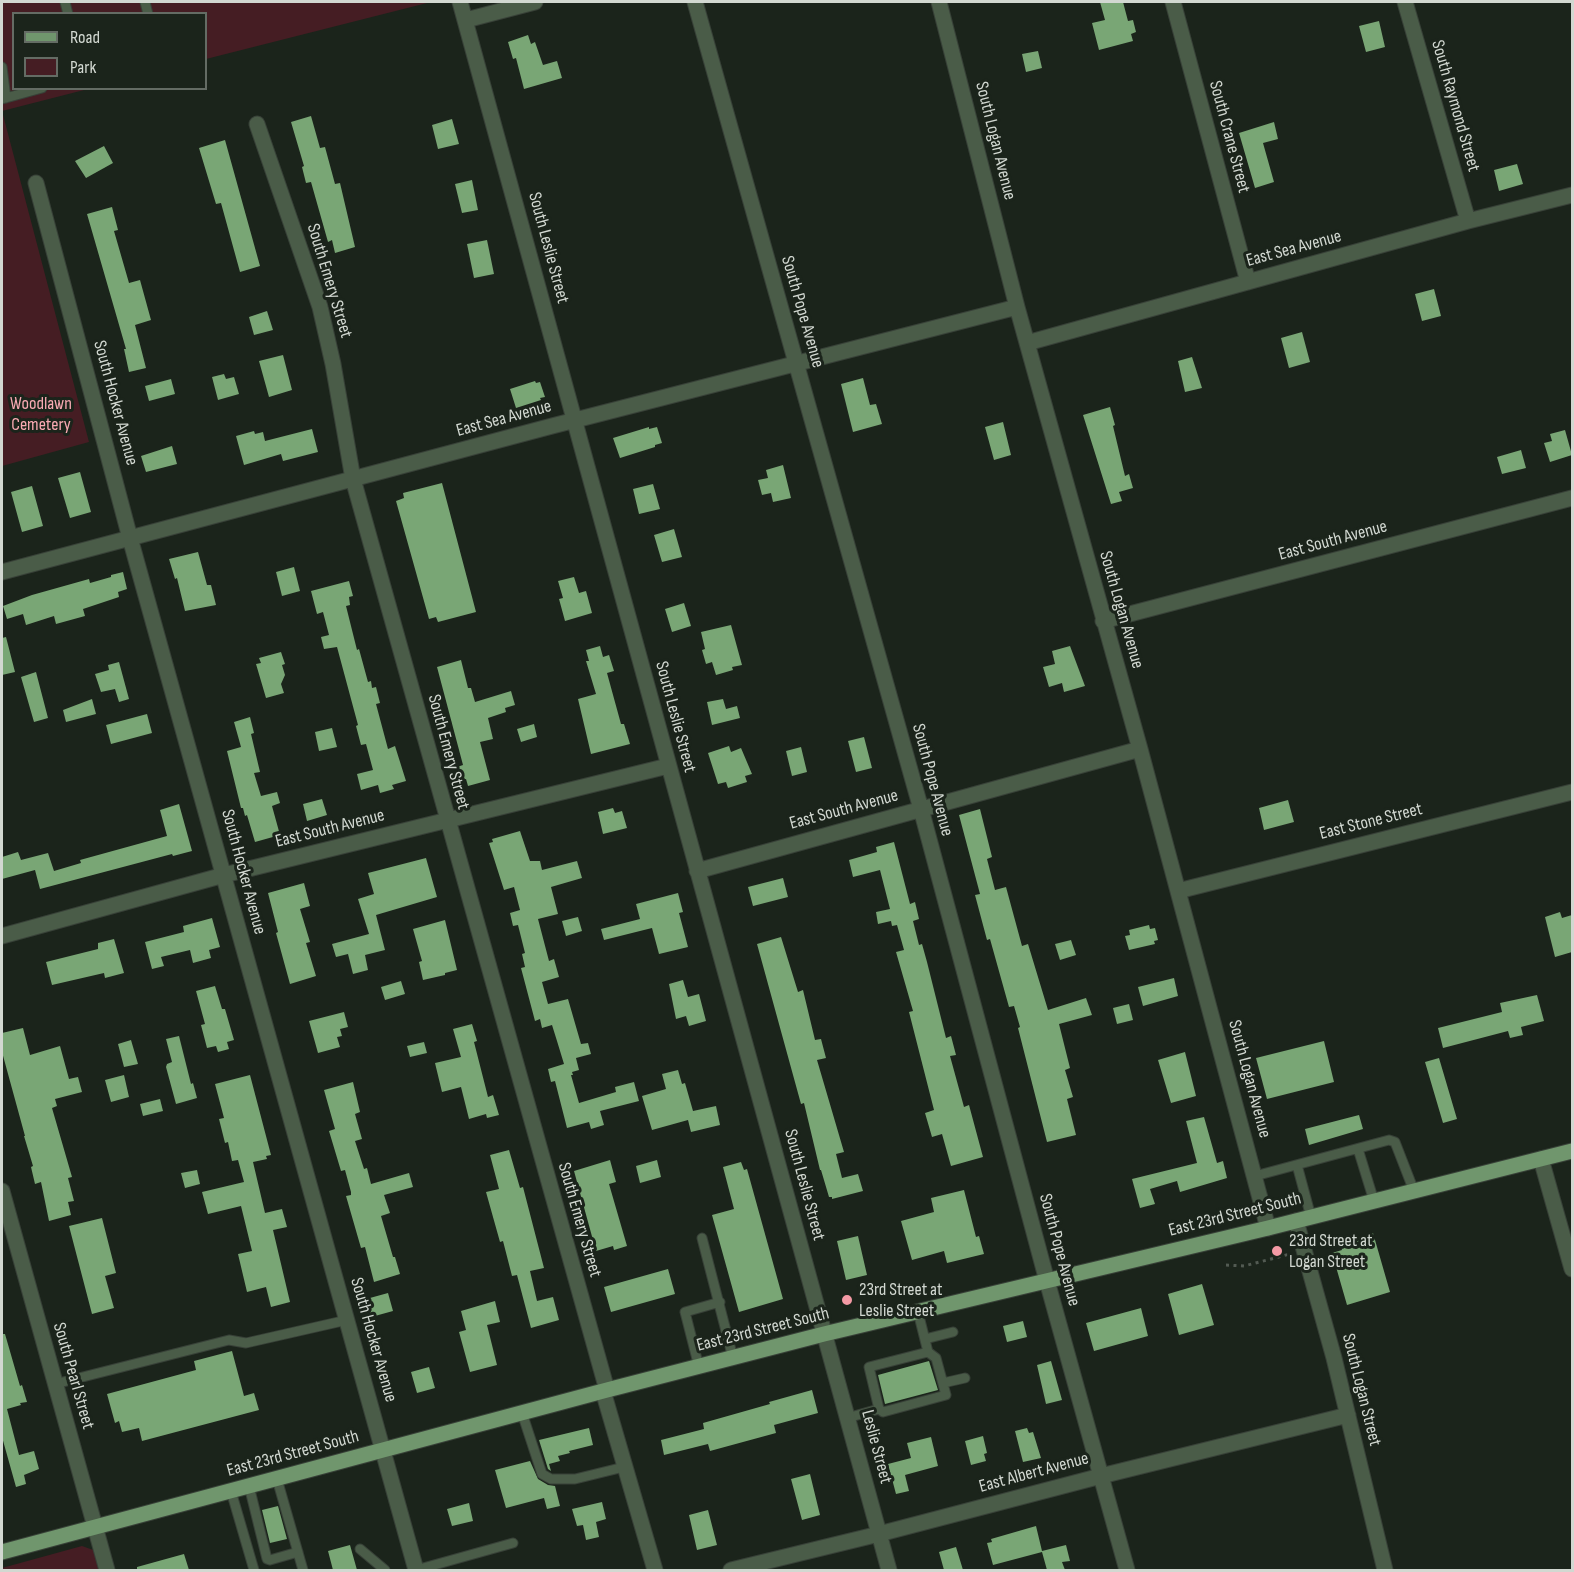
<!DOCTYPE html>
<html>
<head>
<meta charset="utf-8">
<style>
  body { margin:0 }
  #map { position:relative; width:1574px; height:1572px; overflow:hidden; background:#1b241b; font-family:"Sofia Sans Condensed",sans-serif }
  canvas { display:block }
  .frame { position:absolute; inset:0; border:3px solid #d2d8d1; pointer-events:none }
  .legend { position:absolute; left:12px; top:12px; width:195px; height:78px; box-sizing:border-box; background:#1b241b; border:2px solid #646c64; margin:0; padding:8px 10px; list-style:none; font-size:18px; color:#d2d8d1 }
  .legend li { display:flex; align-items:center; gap:12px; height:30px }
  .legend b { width:30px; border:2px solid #646c64 }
</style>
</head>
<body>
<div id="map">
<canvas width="1574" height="1572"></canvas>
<div class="frame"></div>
<ul class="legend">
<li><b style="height:8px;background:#70966d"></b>Road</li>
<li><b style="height:16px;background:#451d23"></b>Park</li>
</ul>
</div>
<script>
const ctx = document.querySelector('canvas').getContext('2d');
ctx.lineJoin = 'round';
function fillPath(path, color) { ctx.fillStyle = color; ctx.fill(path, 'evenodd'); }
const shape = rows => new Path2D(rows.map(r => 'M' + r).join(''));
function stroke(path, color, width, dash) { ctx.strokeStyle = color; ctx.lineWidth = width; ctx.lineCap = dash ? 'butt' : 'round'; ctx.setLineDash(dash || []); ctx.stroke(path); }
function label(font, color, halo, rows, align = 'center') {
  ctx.font = font + ' "Sofia Sans Condensed",sans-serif'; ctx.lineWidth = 6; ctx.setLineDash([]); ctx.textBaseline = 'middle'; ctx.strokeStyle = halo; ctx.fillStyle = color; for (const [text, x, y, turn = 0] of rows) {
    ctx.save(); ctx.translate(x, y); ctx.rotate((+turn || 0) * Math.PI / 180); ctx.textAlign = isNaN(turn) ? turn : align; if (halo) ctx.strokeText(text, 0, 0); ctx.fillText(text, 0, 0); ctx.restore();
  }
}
fillPath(shape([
  [2,2,431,2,206,59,206,14,14,14,14,88,88,89,2,111,89,442,2,466],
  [82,1546,96,1551,101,1570,2,1570,2,1568]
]), '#451d23');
fillPath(shape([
  [1100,2,1123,2,1128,21,1133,20,1136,32,1131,34,1133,41,1099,50,1092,23,1105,20],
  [1379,21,1385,47,1366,52,1359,26],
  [528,35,531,44,535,42,543,65,557,61,562,78,524,89,516,58,513,59,508,42],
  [1038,51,1042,68,1026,72,1022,54],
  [311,116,320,148,325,147,335,184,340,183,355,247,335,253,332,240,328,242,311,182,306,183,302,167,304,166,291,122],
  [452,119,459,144,438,149,432,125],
  [1274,122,1278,139,1263,143,1274,182,1255,188,1239,133],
  [225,140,260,266,240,272,221,203,216,204,199,148],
  [104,146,113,163,86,178,75,161],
  [1517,164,1523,184,1499,191,1494,170],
  [472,180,478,210,462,213,455,184],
  [112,207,118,230,114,231,129,283,140,280,151,320,135,325,146,368,129,372,124,349,126,349,87,214],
  [487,240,494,274,474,278,467,244],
  [1434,289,1441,316,1422,321,1415,294],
  [267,311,273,330,254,335,249,317],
  [1302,332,1310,362,1289,368,1281,338],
  [283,355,292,390,269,397,259,361],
  [1192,357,1202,388,1185,392,1178,361],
  [224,374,226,379,234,377,239,394,218,400,212,377],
  [863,378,870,405,876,404,882,424,853,432,841,384],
  [171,379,175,394,149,401,145,386],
  [535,381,536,383,540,382,545,397,540,398,541,400,516,408,510,389],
  [1110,407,1115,425,1113,426,1125,476,1129,474,1133,488,1119,492,1122,501,1111,504,1083,415],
  [1003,422,1011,455,994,460,985,427],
  [649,427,649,429,657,427,662,443,655,445,655,447,620,458,613,438],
  [312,429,318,452,283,461,281,454,244,465,236,436,254,431,255,434,263,432,265,441],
  [1565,430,1572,455,1550,462,1544,443,1552,441,1550,434],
  [172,446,177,464,146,472,141,456],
  [1521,450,1526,468,1502,474,1497,457],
  [783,465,791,498,773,502,771,493,762,495,758,480,768,478,766,470],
  [80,472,91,512,70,518,58,478],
  [442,483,476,612,438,622,436,617,429,619,396,501,404,498,403,493],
  [653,484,660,509,639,514,633,489],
  [32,486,43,526,22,532,11,492],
  [674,529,682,557,662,562,654,535],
  [198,552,207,585,211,585,216,605,185,611,177,578,175,579,169,559],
  [294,567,300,591,282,596,276,572],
  [123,572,127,589,118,592,119,597,83,609,85,616,56,624,54,616,26,625,23,614,7,619,3,606,32,595,89,579,90,583,111,577,111,575],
  [574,577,579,593,586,591,592,613,565,621,559,599,563,598,558,581],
  [349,581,353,596,349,597,350,605,346,606,357,650,359,649,368,682,371,681,372,688,376,687,380,703,376,704,388,749,395,746,406,781,392,785,394,789,380,793,378,785,361,790,357,774,373,770,366,744,361,745,356,726,358,725,337,647,324,649,321,637,329,635,323,612,317,614,311,591],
  [684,603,691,626,672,632,665,609],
  [731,625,742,665,732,667,733,670,716,675,712,662,706,664,702,650,705,649,701,632],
  [6,637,15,672,2,675,2,638],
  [600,646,603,657,609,655,614,671,607,673,621,724,624,724,630,744,591,754,578,699,596,694,586,661,589,661,586,650],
  [1070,646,1085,686,1064,692,1062,683,1049,687,1043,667,1055,664,1052,651],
  [281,652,285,664,282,665,285,675,281,684,284,693,266,698,256,664,261,663,259,658],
  [461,660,468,688,471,688,475,702,511,691,515,705,505,708,506,712,488,718,493,739,480,742,490,780,468,786,466,779,461,780,457,767,463,765,437,667],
  [119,662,129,699,119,702,115,689,101,692,95,674,109,670,108,665],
  [36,672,48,718,34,722,21,677],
  [92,699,96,714,66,722,63,710],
  [723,699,726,709,737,706,740,718,712,725,707,702],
  [147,714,152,733,111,744,106,725],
  [250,717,254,733,251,734,260,772,254,773,261,796,277,792,280,803,272,806,280,835,255,842,247,815,245,816,243,808,241,808,227,751,241,747,234,722],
  [534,724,537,737,521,742,517,729],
  [332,728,337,747,319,751,315,732],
  [864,737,872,768,856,772,848,741],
  [729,746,731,752,741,748,752,774,745,776,747,782,728,788,726,782,718,784,708,753],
  [801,747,807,772,792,776,786,751],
  [322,799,327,815,307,821,303,804],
  [1288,800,1294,822,1264,830,1259,808],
  [179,804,192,851,173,856,172,854,40,889,35,870,2,879,2,857,18,852,21,860,48,853,54,871,81,863,80,860,167,836,160,810],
  [613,808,615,813,622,811,627,828,603,834,598,812],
  [980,809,992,857,987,859,995,890,1006,887,1022,946,1028,944,1048,1010,1086,998,1092,1015,1059,1024,1070,1068,1065,1070,1073,1097,1067,1099,1076,1135,1047,1142,1018,1028,1020,1027,1014,1006,1009,1007,990,939,987,940,975,895,980,894,959,815],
  [520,831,530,861,540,861,542,870,577,861,582,878,551,887,558,914,538,919,549,961,554,959,559,977,542,982,548,1004,568,999,581,1044,588,1043,591,1054,576,1058,579,1070,572,1072,573,1075,571,1075,579,1103,616,1092,615,1087,634,1082,639,1101,600,1111,604,1125,591,1129,589,1122,567,1128,555,1081,551,1082,548,1069,564,1064,557,1041,552,1025,542,1028,540,1019,535,1021,521,968,525,967,522,954,525,953,518,925,513,926,510,913,520,910,514,887,504,890,489,843,493,842,492,839],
  [894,842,910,904,915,902,919,919,913,921,919,945,922,944,927,962,946,1038,951,1036,956,1055,950,1056,964,1107,969,1105,983,1157,951,1166,942,1134,932,1137,925,1113,934,1110,909,1012,913,1011,896,952,904,950,897,925,892,926,891,921,878,924,876,912,890,909,880,870,853,877,849,860,877,852,876,847],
  [426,858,437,897,376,915,385,950,365,955,368,970,353,974,348,954,336,957,332,944,369,934,358,899,374,894,368,873],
  [783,878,788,897,753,906,748,887],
  [304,883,310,906,300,909,310,942,306,943,316,976,290,984,276,933,278,932,268,893],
  [678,893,683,912,679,913,688,947,659,954,652,928,604,940,601,929,640,919,636,904],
  [1560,912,1562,918,1572,915,1572,952,1555,957,1545,917],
  [578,917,582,931,566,936,562,921],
  [212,918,220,947,209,950,211,958,193,963,190,950,161,957,164,966,152,969,145,942,184,932,183,926],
  [445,920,457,970,445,973,445,975,423,980,419,962,422,961,413,929],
  [1149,925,1150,929,1155,928,1158,940,1154,941,1155,944,1129,950,1125,936,1130,935,1129,930],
  [781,937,798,992,803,990,815,1040,821,1039,826,1058,817,1060,844,1152,836,1154,842,1178,858,1174,863,1191,832,1199,832,1197,829,1197,821,1170,820,1170,804,1103,801,1104,757,944],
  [114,939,124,973,105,978,104,973,52,985,46,962,98,949,98,943],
  [1071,940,1076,955,1060,960,1055,944],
  [1174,978,1178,996,1143,1006,1138,987],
  [683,980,688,997,699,994,706,1021,689,1026,686,1016,676,1019,669,984],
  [401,981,405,994,385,1000,381,987],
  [215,986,222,1009,225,1009,234,1040,227,1042,229,1049,218,1052,216,1046,207,1048,201,1025,205,1024,196,991],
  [1537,995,1544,1021,1521,1027,1523,1035,1510,1038,1508,1031,1443,1048,1438,1028,1502,1012,1500,1003],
  [1129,1004,1133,1020,1117,1024,1113,1008],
  [344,1012,348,1027,340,1029,342,1036,337,1037,340,1047,318,1053,309,1021],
  [472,1024,477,1041,474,1042,488,1097,493,1095,499,1115,487,1118,486,1114,469,1119,461,1087,442,1092,435,1063,461,1057,453,1029],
  [23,1028,30,1055,60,1046,69,1079,78,1077,82,1092,55,1099,57,1106,52,1108,72,1177,68,1178,74,1201,68,1202,71,1215,49,1221,41,1182,35,1184,31,1167,33,1166,24,1136,25,1136,2,1052,2,1033],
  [179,1036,191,1084,193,1083,197,1098,176,1104,166,1067,167,1064,172,1062,166,1039],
  [131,1040,138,1064,124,1067,118,1044],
  [1324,1041,1334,1082,1267,1099,1256,1058],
  [424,1042,427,1053,410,1057,407,1046],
  [1185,1052,1196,1096,1171,1103,1158,1060],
  [1439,1058,1457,1119,1443,1123,1425,1062],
  [678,1070,682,1084,685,1083,693,1111,716,1106,720,1125,691,1132,688,1120,652,1130,642,1096,666,1089,662,1074],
  [124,1075,129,1097,111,1102,105,1080],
  [250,1075,271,1155,266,1156,267,1159,253,1162,265,1213,282,1209,287,1227,273,1230,290,1302,271,1307,266,1287,247,1292,238,1254,252,1251,241,1206,208,1214,202,1192,244,1182,238,1160,232,1161,228,1142,225,1143,219,1119,224,1118,215,1084],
  [353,1082,360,1112,355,1114,362,1139,355,1141,364,1169,367,1168,371,1184,409,1173,413,1187,384,1195,390,1213,381,1216,393,1257,395,1257,400,1274,374,1282,365,1247,361,1248,346,1196,351,1195,351,1192,345,1170,341,1171,329,1131,335,1129,324,1090],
  [160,1099,163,1111,143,1116,140,1104],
  [1359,1115,1363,1129,1309,1145,1305,1129],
  [1204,1117,1217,1163,1223,1161,1227,1178,1180,1192,1177,1181,1150,1189,1155,1204,1140,1208,1132,1179,1197,1163,1186,1121],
  [509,1150,520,1188,523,1187,544,1268,530,1271,537,1301,553,1297,559,1320,531,1328,517,1275,512,1276,503,1241,500,1242,486,1192,499,1189,490,1155],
  [610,1160,616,1182,609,1184,627,1246,614,1250,613,1246,596,1251,574,1171],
  [657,1160,661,1177,640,1183,636,1166],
  [741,1162,744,1170,747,1169,783,1299,739,1312,712,1215,734,1209,723,1167],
  [197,1170,200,1184,185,1188,181,1173],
  [964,1190,976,1237,979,1236,984,1254,947,1263,944,1251,912,1260,901,1221,934,1212,931,1198],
  [102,1218,116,1273,105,1276,114,1308,92,1314,69,1226],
  [1373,1233,1390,1292,1347,1305,1332,1253,1342,1250,1340,1243],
  [858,1236,867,1275,846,1280,837,1241],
  [668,1269,675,1294,611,1312,604,1287],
  [1202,1284,1214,1325,1179,1335,1168,1294],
  [388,1293,393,1311,364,1319,359,1301],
  [495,1301,500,1322,487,1325,497,1365,470,1372,459,1332,466,1330,461,1311],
  [1141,1308,1148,1336,1094,1351,1086,1323],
  [1023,1321,1027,1337,1007,1342,1003,1326],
  [2,1334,5,1334,20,1386,22,1385,27,1402,20,1403,21,1405,7,1409,19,1455,34,1451,39,1469,24,1475,26,1484,16,1487,2,1437],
  [232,1351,244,1396,254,1393,259,1410,142,1441,139,1428,122,1432,119,1421,115,1423,107,1394,196,1370,194,1361],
  [929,1361,938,1390,885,1404,878,1375],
  [1051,1361,1062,1400,1046,1404,1037,1365],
  [429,1367,435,1388,417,1393,411,1372],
  [812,1390,818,1413,774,1425,776,1433,710,1451,708,1444,664,1455,661,1440,704,1429,703,1423,770,1404,769,1402],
  [589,1428,593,1445,569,1451,570,1453,558,1456,560,1461,549,1464,551,1471,548,1469,539,1440],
  [1027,1428,1029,1433,1033,1432,1041,1458,1023,1462,1015,1431],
  [983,1436,987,1453,984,1454,986,1461,971,1465,965,1441],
  [931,1437,938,1466,905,1475,909,1491,896,1494,888,1464,911,1458,907,1443],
  [530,1461,538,1479,548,1485,555,1486,560,1506,547,1509,544,1498,506,1508,495,1470],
  [810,1474,820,1515,802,1520,791,1479],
  [602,1502,606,1519,596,1522,599,1537,586,1540,583,1525,577,1526,572,1509],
  [469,1503,473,1521,452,1526,447,1509],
  [278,1506,287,1539,270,1543,262,1510],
  [708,1510,717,1545,697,1550,689,1515],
  [1036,1526,1042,1551,1066,1545,1070,1561,1062,1562,1065,1570,1047,1570,1042,1552,993,1565,987,1543,992,1542,991,1539],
  [350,1545,357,1570,333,1570,328,1551],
  [956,1547,963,1570,944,1570,939,1552],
  [184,1554,189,1570,137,1570,137,1567]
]), '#79a675');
const service = shape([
  [65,2,68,14],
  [145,2,148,14],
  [2,67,6,98],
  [2,99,42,88],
  [1358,1149,1374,1201],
  [1297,1165,1311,1217],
  [1255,1176,1389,1140,1395,1142,1414,1191],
  [702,1238,733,1358],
  [925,1339,953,1332],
  [699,1367,685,1312,720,1302],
  [943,1383,965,1378],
  [55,1384,229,1340,246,1343,347,1320],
  [879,1409,883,1412,946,1395,936,1358,928,1352],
  [522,1413,542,1474,551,1479,575,1479,624,1467],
  [847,1418,879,1409,869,1367,928,1352,918,1312],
  [277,1479,303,1570],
  [249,1486,267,1559,270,1560,298,1552],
  [231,1491,254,1570],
  [360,1549,385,1570],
  [416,1570,513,1543]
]);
const minor = shape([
  [460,2,889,1570],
  [695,2,921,809,1047,1281,1127,1570],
  [939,2,1017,307,1140,749,1268,1228],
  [1173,2,1248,282],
  [1405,2,1468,221],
  [466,20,535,2],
  [257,124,320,307,333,364,353,479,607,1390],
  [36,183,130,538,416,1570],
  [1027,343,1468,221,1572,195],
  [2,572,552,426,1017,307],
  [1103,621,1572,498],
  [697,871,1140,749],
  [1178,891,1572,792],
  [2,936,224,875,668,766],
  [1541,1159,1572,1269],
  [2,1191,107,1570],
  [1296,1221,1334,1358,1385,1570],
  [603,1391,655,1570],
  [731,1570,879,1534,1101,1476,1348,1415]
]);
const primary = shape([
  [2,1552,607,1390,824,1334,1268,1228,1572,1151]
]);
stroke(service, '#384138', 11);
stroke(minor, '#384138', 17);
stroke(primary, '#384138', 17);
stroke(shape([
  [1226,1265,1244,1266,1290,1254]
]), '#525a52', 3, [3, 4.5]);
stroke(service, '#4a5c48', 9);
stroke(minor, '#4a5c48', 15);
stroke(primary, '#70966d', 15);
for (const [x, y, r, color] of [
  [1277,1251,6,"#f49aa5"],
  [847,1300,6,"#f49aa5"]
]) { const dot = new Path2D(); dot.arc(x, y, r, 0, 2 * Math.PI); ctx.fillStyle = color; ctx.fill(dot); stroke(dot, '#1b241b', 2); }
label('18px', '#d2d8d1', '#1b241b', [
  ["South Raymond Street",1455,106,74],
  ["South Crane Street",1229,137,75],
  ["South Logan Avenue",995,141,76],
  ["South Leslie Street",548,248,75],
  ["East Sea Avenue",1294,249,-15],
  ["South Emery Street",329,281,73],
  ["South Pope Avenue",802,312,74],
  ["South Hocker Avenue",115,403,75],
  ["East Sea Avenue",504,419,-15],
  ["East South Avenue",1333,541,-15],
  ["South Logan Avenue",1121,610,74],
  ["South Leslie Street",675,717,75],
  ["South Emery Street",448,752,75],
  ["South Pope Avenue",932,780,75],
  ["East South Avenue",844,810,-15],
  ["East Stone Street",1371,822,-14],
  ["East South Avenue",330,829,-14],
  ["South Hocker Avenue",243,872,75],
  ["South Logan Avenue",1249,1079,75],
  ["South Leslie Street",804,1185,75],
  ["East 23rd Street South",1235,1215,-14],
  ["South Emery Street",579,1220,74],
  ["South Pope Avenue",1059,1250,75],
  ["East 23rd Street South",763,1330,-14],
  ["South Hocker Avenue",373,1340,74],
  ["South Pearl Street",73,1376,74],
  ["South Logan Street",1361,1390,76],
  ["Leslie Street",876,1447,75],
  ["East 23rd Street South",293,1454,-15],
  ["East Albert Avenue",1034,1473,-15]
]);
label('18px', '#f9aab3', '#1b241b', [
  ["Woodlawn",41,404],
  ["Cemetery",41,425]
]);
label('18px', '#d2d8d1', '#1b241b', [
  ["23rd Street at",1289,1241],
  ["Logan Street",1289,1262],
  ["23rd Street at",859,1290],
  ["Leslie Street",859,1311]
], 'left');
</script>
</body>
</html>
